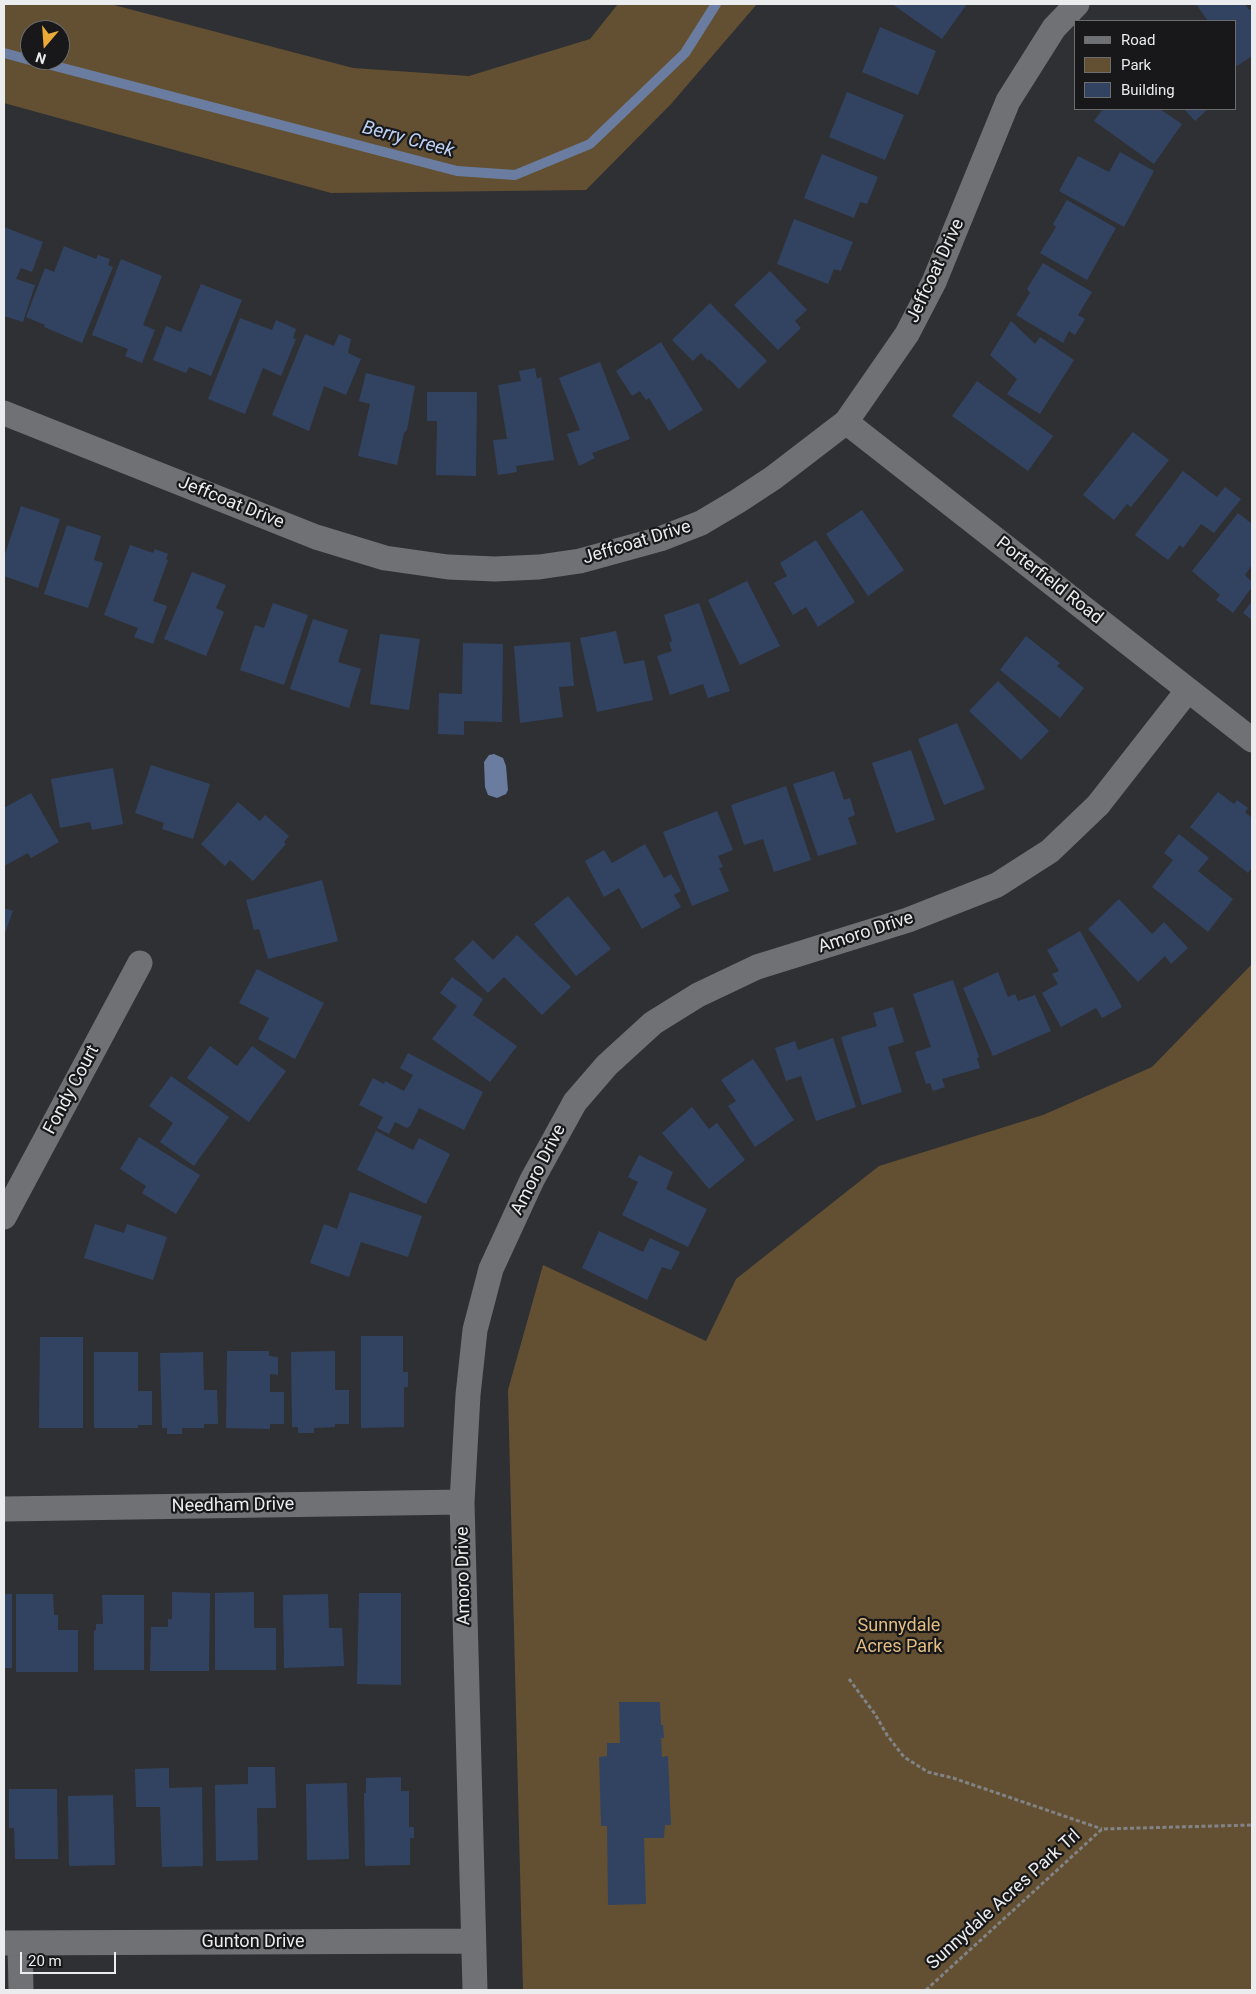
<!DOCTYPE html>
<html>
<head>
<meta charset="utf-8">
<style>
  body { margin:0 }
  #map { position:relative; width:1256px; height:1994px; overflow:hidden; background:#2f3033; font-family:Roboto,sans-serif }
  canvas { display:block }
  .frame { position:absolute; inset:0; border:5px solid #ebecee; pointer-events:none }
  .legend { position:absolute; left:1074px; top:20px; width:162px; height:90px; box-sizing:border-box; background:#18181a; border:1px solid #6c6d6f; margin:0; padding:6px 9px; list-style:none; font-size:15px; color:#ebecee }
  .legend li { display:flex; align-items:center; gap:10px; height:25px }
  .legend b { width:25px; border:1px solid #6c6d6f }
  .north { position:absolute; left:20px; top:20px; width:50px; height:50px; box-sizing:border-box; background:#18181a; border:1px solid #6c6d6f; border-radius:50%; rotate:198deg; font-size:14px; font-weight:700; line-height:20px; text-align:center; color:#ebecee }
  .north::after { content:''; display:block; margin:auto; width:18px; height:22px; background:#e9aa38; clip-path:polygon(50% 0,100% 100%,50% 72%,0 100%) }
  .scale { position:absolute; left:20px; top:1952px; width:96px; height:22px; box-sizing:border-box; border:2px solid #ebecee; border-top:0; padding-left:6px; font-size:15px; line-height:18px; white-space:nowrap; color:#ebecee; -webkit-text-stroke:4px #18181a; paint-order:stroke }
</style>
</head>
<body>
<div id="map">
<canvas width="1256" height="1994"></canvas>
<div class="frame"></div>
<ul class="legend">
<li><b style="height:6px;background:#6f7174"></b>Road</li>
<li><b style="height:14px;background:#635032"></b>Park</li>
<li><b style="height:14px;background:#324362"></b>Building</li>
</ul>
<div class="north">N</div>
<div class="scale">20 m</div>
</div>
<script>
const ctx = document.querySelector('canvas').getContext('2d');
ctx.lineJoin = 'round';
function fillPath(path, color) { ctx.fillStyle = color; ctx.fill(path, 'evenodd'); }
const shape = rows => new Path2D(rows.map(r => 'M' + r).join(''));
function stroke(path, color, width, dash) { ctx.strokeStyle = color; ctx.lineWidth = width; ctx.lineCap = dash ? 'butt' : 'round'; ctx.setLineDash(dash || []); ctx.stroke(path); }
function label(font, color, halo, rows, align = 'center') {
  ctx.font = font + ' Roboto,sans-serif'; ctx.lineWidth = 4.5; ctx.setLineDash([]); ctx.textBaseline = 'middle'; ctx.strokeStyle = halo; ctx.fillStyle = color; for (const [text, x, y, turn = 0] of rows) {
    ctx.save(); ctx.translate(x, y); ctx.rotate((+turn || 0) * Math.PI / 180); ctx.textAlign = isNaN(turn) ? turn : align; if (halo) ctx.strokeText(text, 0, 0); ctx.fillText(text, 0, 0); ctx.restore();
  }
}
fillPath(shape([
  [4,4,110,4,353,68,469,76,590,39,618,4,757,4,671,104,586,190,331,193,4,103],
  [30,30,60,30,60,60,30,60],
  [1252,964,1252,1990,523,1990,508,1390,543,1265,706,1341,736,1279,879,1166,1043,1115,1152,1067]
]), '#635032');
fillPath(shape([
  [494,754,503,758,506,766,508,790,506,794,497,798,488,795,485,787,484,762,489,755]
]), '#6a7da0');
stroke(shape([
  [4,53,30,60],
  [32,60,457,171,515,175,590,144,685,53,716,4]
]), '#6a7da0', 10);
fillPath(shape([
  [892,4,967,4,942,39],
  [1196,4,1245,4,1249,10,1252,8,1252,56,1237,66,1235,63,1235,21,1208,21],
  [880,27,936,51,918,95,862,72],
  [847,92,904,115,885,160,829,137],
  [1103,109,1160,109,1182,124,1154,164,1094,121],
  [1184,109,1208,109,1195,121],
  [1120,152,1154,171,1124,227,1059,191,1078,156,1109,172],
  [822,154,878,177,867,204,860,202,854,218,804,198],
  [1067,200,1116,228,1087,280,1040,253,1056,227,1053,224],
  [794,219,853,242,841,271,834,269,828,284,777,264],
  [4,227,43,242,32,272,21,268,16,279,35,285,23,322,4,316],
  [64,246,96,259,98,255,110,259,108,265,113,267,82,343,44,327,45,325,26,317,45,268,54,272],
  [121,259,162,276,143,325,155,330,142,363,125,356,128,349,92,335],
  [1043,263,1092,292,1078,315,1085,319,1075,335,1069,331,1063,343,1016,315,1030,293,1027,289],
  [770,271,807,310,795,321,801,328,778,350,734,305],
  [201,284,242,300,211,376,189,367,186,373,153,360,166,326,181,332],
  [710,303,767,361,739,389,709,359,708,361,701,353,693,361,672,340],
  [240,318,272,330,276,320,296,329,293,338,296,339,281,376,263,368,245,414,208,399],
  [1011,321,1035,344,1040,337,1074,360,1040,414,1007,394,1017,379,990,355],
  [305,334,334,346,339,334,351,339,348,353,361,359,346,395,324,386,309,431,272,415],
  [661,342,703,410,669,431,649,398,646,400,640,391,632,396,616,371],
  [600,362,630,439,592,453,595,458,579,466,567,434,580,430,559,378],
  [535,368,537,379,541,377,554,460,516,466,517,472,498,475,493,440,507,439,498,385,521,381,519,371],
  [366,373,415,386,407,430,404,433,397,465,358,456,370,404,359,401],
  [977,381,1053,436,1028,471,952,416],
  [427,392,477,392,476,476,436,475,437,421,427,421],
  [1133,432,1169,460,1131,507,1127,504,1114,520,1083,495],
  [1183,471,1217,497,1225,487,1241,499,1214,533,1201,524,1183,548,1180,545,1168,560,1135,535],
  [21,506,60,519,38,588,4,576,4,557],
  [862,510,904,570,868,596,826,534],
  [1238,513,1252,524,1252,565,1245,575,1252,582,1252,587,1233,613,1216,600,1220,595,1192,571],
  [67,525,101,536,94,560,103,563,88,608,44,594],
  [816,540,855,602,818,627,806,607,793,615,774,583,787,576,780,563],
  [130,545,153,553,155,549,168,554,166,559,168,560,153,601,167,606,153,644,134,637,138,628,104,615],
  [192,572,226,585,216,608,224,612,206,656,164,639],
  [747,581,780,646,740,665,708,600],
  [1252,601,1252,620,1243,613],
  [273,603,308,615,284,685,240,670,255,625,264,628],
  [699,603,730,691,708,698,703,684,670,695,657,656,672,651,669,643,672,641,664,615],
  [313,619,348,630,338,662,361,669,349,708,290,689],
  [616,631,624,664,644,660,653,700,597,712,580,638],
  [380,634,420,639,409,710,370,704],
  [1026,636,1060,663,1057,666,1084,688,1060,718,1000,670],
  [570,642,574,686,559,687,563,717,520,723,514,646],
  [463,643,503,644,502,722,464,721,464,735,438,734,439,693,462,694],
  [998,681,1049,731,1021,760,969,711],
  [957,723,985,789,944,805,918,739],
  [911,750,935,820,896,833,872,763],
  [151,765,210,784,193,839,162,829,164,823,135,813],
  [113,768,123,824,92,830,90,822,60,828,51,779],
  [834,771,844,800,850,798,855,815,848,818,857,844,818,856,793,784],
  [786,786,811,860,774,872,763,839,744,845,731,805],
  [1218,792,1234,804,1237,800,1248,808,1245,812,1252,818,1252,867,1248,873,1190,827],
  [31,793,59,842,31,858,28,853,4,866,4,808],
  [238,802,260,821,265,815,289,836,284,842,286,844,253,881,230,860,225,866,201,844],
  [717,811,733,850,718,856,723,867,719,868,729,891,692,906,663,832],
  [1179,834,1209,858,1198,871,1233,899,1208,932,1152,887,1173,860,1164,853],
  [645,844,664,878,671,874,681,891,674,895,681,907,642,929,619,888,604,897,585,861,604,850,612,863],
  [322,880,338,941,268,959,259,929,254,930,246,900],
  [568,896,611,949,576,976,534,924],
  [1119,899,1152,934,1164,922,1188,948,1171,964,1165,956,1138,982,1088,929],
  [4,908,13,911,4,936],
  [1080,931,1122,1007,1102,1018,1096,1008,1061,1027,1042,993,1058,984,1052,974,1059,971,1047,950],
  [517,935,571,987,542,1015,504,977,488,993,454,959,473,940,493,960],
  [257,969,324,1003,295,1059,258,1039,269,1018,239,1003],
  [998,972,1008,997,1015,994,1018,1001,1035,995,1051,1031,993,1056,963,988],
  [452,977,483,999,473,1015,517,1046,490,1082,432,1039,457,1006,440,993],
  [953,980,979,1057,977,1058,980,1068,942,1079,945,1087,933,1091,930,1083,926,1084,915,1052,931,1047,913,994],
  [893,1007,904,1042,888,1047,902,1092,862,1105,841,1037,877,1026,873,1013],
  [833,1038,856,1107,816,1121,801,1076,786,1081,775,1048,795,1041,798,1050],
  [210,1046,237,1066,252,1046,286,1071,249,1122,187,1078],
  [408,1053,483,1092,464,1130,419,1108,410,1126,407,1128,395,1122,389,1134,377,1128,383,1117,359,1105,373,1078,384,1084,385,1081,404,1091,413,1075,400,1068],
  [753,1059,794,1120,755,1147,728,1106,736,1101,721,1080],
  [171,1076,229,1117,194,1166,160,1142,173,1123,149,1106],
  [692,1107,709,1129,717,1123,745,1160,709,1189,662,1133],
  [376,1131,413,1150,419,1138,450,1154,426,1204,357,1170],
  [139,1137,200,1175,176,1214,142,1193,146,1186,120,1169],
  [639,1155,673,1172,666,1189,707,1209,688,1247,622,1215,638,1182,628,1177],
  [350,1192,422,1216,408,1257,361,1242,349,1277,310,1263,324,1224,337,1229],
  [95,1224,124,1233,127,1224,167,1237,153,1280,84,1258],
  [599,1231,643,1252,650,1238,680,1252,671,1270,662,1267,647,1300,582,1268],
  [361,1336,403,1336,403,1372,408,1372,408,1387,404,1387,404,1427,361,1428],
  [40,1337,83,1337,83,1428,39,1428],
  [227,1351,269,1351,269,1356,278,1357,278,1375,270,1374,270,1392,284,1392,284,1424,270,1424,270,1429,226,1428],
  [335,1351,335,1390,349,1390,349,1424,335,1424,335,1427,314,1428,314,1433,298,1433,298,1427,292,1427,291,1352],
  [94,1352,138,1352,138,1391,152,1391,152,1425,138,1425,138,1428,94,1428],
  [203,1352,204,1390,217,1390,218,1424,204,1424,204,1428,182,1428,182,1434,167,1434,167,1428,162,1428,160,1353],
  [172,1592,210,1593,209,1671,150,1671,151,1627,168,1627,168,1619,172,1619],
  [254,1592,254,1628,276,1628,276,1670,215,1670,215,1593],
  [359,1593,401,1593,401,1685,357,1684],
  [4,1594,12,1594,12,1668,4,1668],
  [16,1594,53,1594,54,1615,58,1615,58,1630,78,1630,78,1672,16,1672],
  [328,1594,329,1628,342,1628,344,1666,284,1668,283,1595],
  [102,1595,144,1595,144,1670,94,1670,94,1631,96,1630,96,1624,103,1624],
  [619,1702,660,1702,661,1725,663,1725,664,1738,661,1738,662,1757,668,1756,671,1825,665,1825,664,1838,644,1838,646,1904,608,1905,607,1826,601,1826,599,1757,607,1756,607,1743,620,1743],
  [248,1767,275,1767,276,1808,257,1808,258,1860,216,1861,215,1785,248,1784],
  [169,1768,169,1788,202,1787,203,1866,162,1867,160,1807,136,1807,135,1769],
  [401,1777,401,1791,409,1791,409,1827,414,1827,414,1838,410,1838,410,1865,365,1866,364,1793,366,1793,366,1778],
  [347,1783,349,1859,307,1860,306,1784],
  [9,1789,57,1789,58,1859,15,1859,14,1828,9,1828],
  [113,1795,115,1865,69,1866,68,1796]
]), '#324362');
stroke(shape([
  [849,1679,875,1714,887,1735,904,1757,928,1772,953,1778,1102,1829],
  [926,1990,1102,1829,1252,1825]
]), '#828386', 3, [4, 2.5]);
stroke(shape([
  [4,413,316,537,385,558,448,567,495,569,539,567,580,561,660,539,701,523,738,501,773,478,846,422,907,334,934,282,1008,101,1054,28,1077,4],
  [846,422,1252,740],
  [4,1217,140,963],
  [4,1509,462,1502],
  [4,1943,472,1941],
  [20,1943,21,1990],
  [475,1990,462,1502,468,1395,475,1330,491,1269,532,1180,575,1102,607,1065,653,1023,698,995,757,967,908,920,997,885,1050,851,1098,805,1188,690]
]), '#6f7174', 25);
label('18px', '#ebecee', '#18181a', [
  ["Jeffcoat Drive",936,271,-65],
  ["Jeffcoat Drive",231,503,22],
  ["Jeffcoat Drive",637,543,-17],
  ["Porterfield Road",1049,581,38],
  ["Amoro Drive",866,933,-18],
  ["Fondy Court",72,1090,-62],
  ["Amoro Drive",539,1170,-63],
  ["Needham Drive",233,1506,-1],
  ["Amoro Drive",464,1576,-91],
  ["Sunnydale Acres Park Trl",1004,1900,-42],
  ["Gunton Drive",253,1942]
]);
label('18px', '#e2bc80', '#18181a', [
  ["Sunnydale",899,1626],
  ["Acres Park",899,1647]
]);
label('italic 19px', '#bdd1f4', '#18181a', [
  ["Berry Creek",408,140,15]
]);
</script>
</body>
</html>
